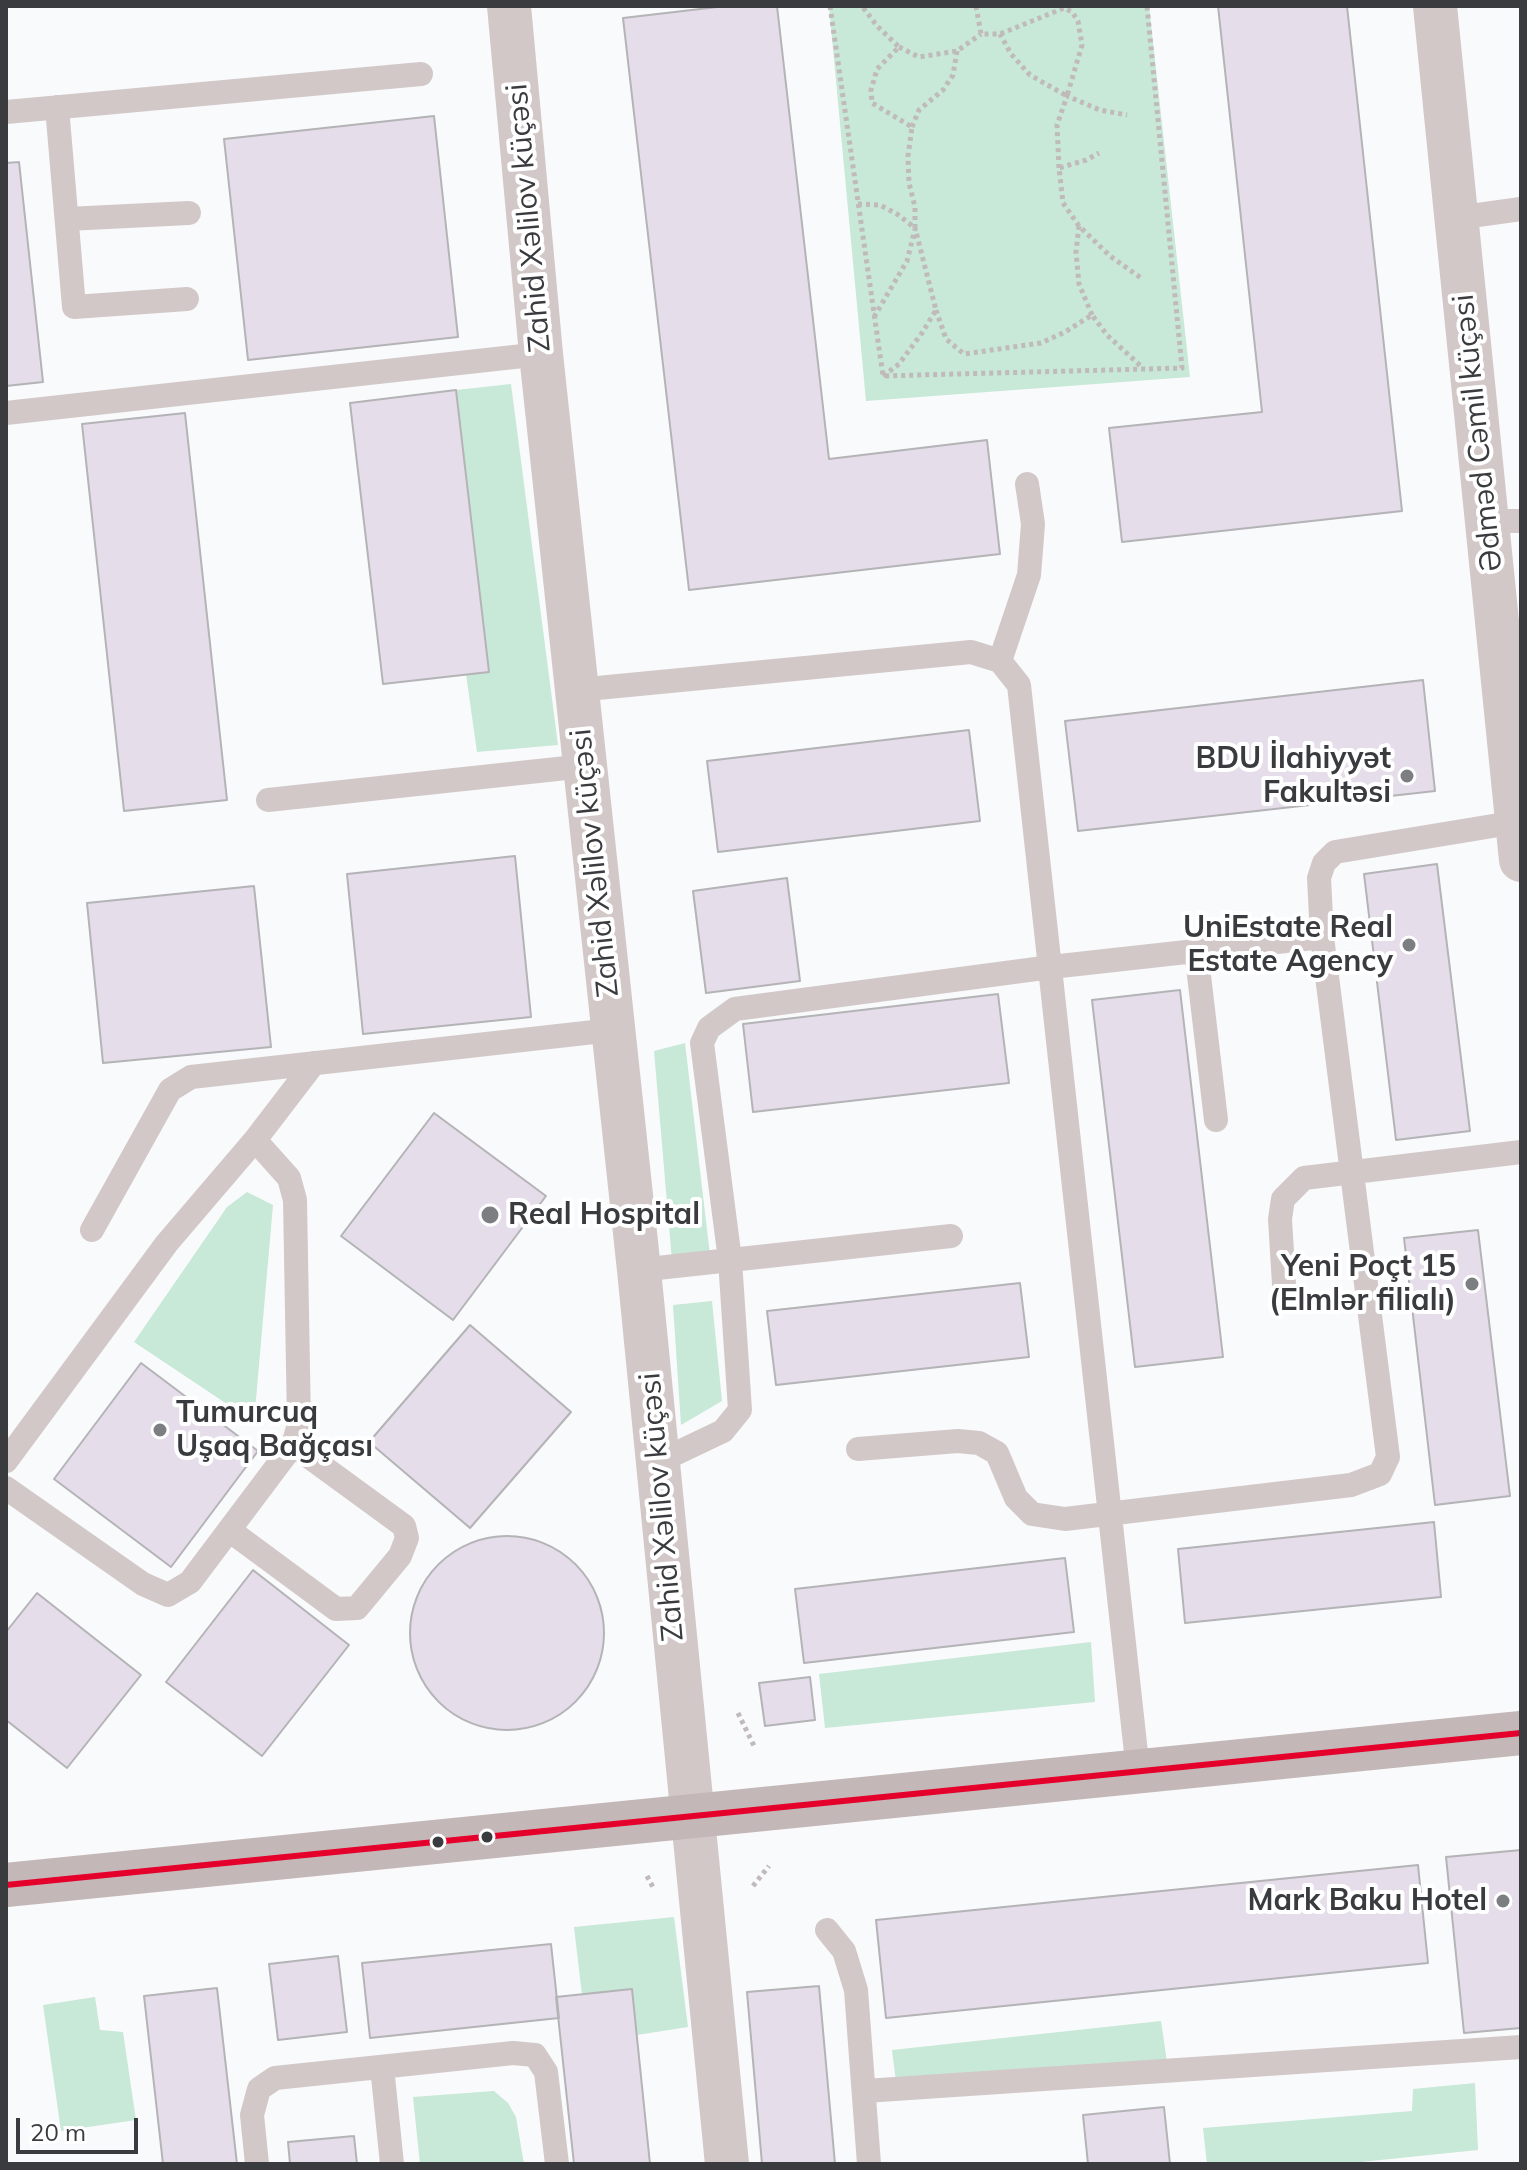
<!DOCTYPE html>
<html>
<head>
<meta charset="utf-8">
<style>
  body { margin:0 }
  #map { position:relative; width:1527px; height:2170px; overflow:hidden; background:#f9fafc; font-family:Mulish,sans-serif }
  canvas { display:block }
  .frame { position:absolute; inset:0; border:8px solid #3a3b3f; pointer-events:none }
  .scale { position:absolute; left:16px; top:2118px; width:122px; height:36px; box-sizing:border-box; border:4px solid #3a3b3f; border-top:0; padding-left:10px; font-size:24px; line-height:28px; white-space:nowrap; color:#3a3b3f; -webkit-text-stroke:6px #fff; paint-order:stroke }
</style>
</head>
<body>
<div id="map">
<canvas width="1527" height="2170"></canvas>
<div class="frame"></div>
<div class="scale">20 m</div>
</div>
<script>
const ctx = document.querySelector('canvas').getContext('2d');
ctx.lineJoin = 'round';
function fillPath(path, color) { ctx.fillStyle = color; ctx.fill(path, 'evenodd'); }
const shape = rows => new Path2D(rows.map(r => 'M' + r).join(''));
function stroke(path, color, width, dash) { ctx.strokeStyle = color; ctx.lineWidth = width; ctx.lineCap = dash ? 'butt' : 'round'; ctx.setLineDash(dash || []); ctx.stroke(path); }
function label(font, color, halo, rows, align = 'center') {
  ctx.font = font + ' Mulish,sans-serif'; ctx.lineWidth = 8; ctx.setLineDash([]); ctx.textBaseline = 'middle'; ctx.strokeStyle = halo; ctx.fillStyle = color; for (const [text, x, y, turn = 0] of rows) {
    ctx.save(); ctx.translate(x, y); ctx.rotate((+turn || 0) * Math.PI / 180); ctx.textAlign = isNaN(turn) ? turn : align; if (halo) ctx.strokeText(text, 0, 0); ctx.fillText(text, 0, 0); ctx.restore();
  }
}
fillPath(shape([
  [829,6,1149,6,1190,377,866,401],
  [511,384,558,745,477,752,466,674,489,671,456,390],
  [685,1043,710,1255,672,1261,654,1051],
  [247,1192,273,1205,254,1422,134,1342,227,1207],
  [712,1301,722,1401,681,1425,673,1305],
  [1091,1642,1095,1702,825,1728,819,1674],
  [674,1917,688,2027,637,2035,632,1989,582,1995,574,1927],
  [95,1997,100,2030,123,2032,136,2120,61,2131,43,2005],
  [1161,2021,1167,2062,897,2090,892,2050],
  [1475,2083,1478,2150,1341,2164,1207,2164,1203,2128,1412,2111,1413,2089],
  [494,2091,508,2103,516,2117,524,2164,420,2164,413,2097]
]), '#c8e8d8');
const building = shape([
  [726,6,777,6,829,459,987,440,1000,554,689,590,623,18,726,6],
  [1218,6,1347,6,1402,511,1122,542,1109,428,1262,412,1218,6],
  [434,116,458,337,248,360,224,139,434,116],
  [19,162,43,382,6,386,6,163,19,162],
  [456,390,489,672,383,684,350,403,456,390],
  [185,413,227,800,124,811,82,424,185,413],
  [1423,680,1435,791,1078,831,1065,721,1423,680],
  [969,730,980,821,718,852,707,761,969,730],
  [515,856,531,1017,363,1034,347,874,515,856],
  [1437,864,1470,1131,1396,1140,1364,874,1437,864],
  [787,878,800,981,706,993,693,891,787,878],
  [254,886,271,1047,103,1063,87,903,254,886],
  [1180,990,1223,1357,1135,1367,1092,1000,1180,990],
  [998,994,1009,1083,753,1112,743,1024,998,994],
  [434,1113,546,1196,453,1320,341,1236,434,1113],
  [1478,1230,1510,1496,1435,1505,1404,1238,1478,1230],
  [1020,1283,1029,1357,776,1385,767,1311,1020,1283],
  [470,1325,571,1412,470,1528,369,1442,470,1325],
  [141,1363,258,1451,171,1567,54,1479,141,1363],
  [1434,1522,1441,1597,1185,1623,1178,1549,1434,1522],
  '410 1633a97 97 0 1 1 194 0a97 97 0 1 1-194 0Z',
  [1065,1558,1074,1632,804,1663,795,1589,1065,1558],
  [253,1570,349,1645,262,1756,166,1682,253,1570],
  [37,1593,141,1675,67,1768,6,1720,6,1632,37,1593],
  [810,1677,815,1720,765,1726,759,1683,810,1677],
  [1521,1850,1521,2028,1464,2033,1446,1857,1521,1850],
  [1418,1865,1428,1963,886,2018,876,1920,1418,1865],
  [551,1944,559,2018,370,2038,362,1963,551,1944],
  [338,1956,347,2032,278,2040,269,1964,338,1956],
  [819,1986,835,2164,762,2164,747,1992,819,1986],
  [217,1988,237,2164,163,2164,144,1996,217,1988],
  [632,1989,650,2164,574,2164,556,1997,632,1989],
  [1164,2107,1170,2164,1088,2164,1083,2115,1164,2107],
  [354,2136,357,2164,290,2164,288,2142,354,2136]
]);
fillPath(building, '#e5ddea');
stroke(building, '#b4b3b6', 2);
stroke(shape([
  [830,6,883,376,1182,368,1147,6],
  [976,6,981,34,1000,34,1064,8,1072,12,1078,21,1082,45,1067,96,1030,75,1011,54,1000,34],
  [899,47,919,57,957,51,981,34],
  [912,127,919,110,943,90,953,75,957,51],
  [1059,168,1057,125,1067,96,1100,110,1127,115],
  [858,204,880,205,897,214,915,228,915,207,909,183,908,156,912,127,872,103,871,90,877,69,899,47,877,26,862,6],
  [1079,226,1063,203,1059,168,1086,160,1099,153],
  [936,310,946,339,964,354,1041,343,1065,332,1092,315,1107,335,1144,369],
  [1092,315,1079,284,1076,252,1079,226,1110,256,1141,278],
  [874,317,907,261,915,229],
  [883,376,899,364,922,333,936,310,915,228],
  [738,1713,755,1748],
  [647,1876,654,1889],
  [753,1886,769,1866]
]), '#c0babb', 5, [4, 4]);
stroke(shape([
  [57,107,74,307,187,299],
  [6,112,421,74],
  [1456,218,1521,209],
  [67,219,189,213],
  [6,413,541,354],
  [1486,521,1521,521],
  [1000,661,1029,575,1033,524,1027,484],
  [577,690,971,652,1000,661,1019,685,1138,1771],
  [268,800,585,766],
  [1196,950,1216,1120],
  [255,1140,314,1063],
  [92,1230,170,1090,191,1077,612,1030],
  [639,1270,951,1236],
  [1285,1301,1280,1219,1283,1199,1304,1178,1521,1152],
  [858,1449,958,1441,979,1443,997,1453,1016,1498,1032,1514,1065,1519,1351,1485,1380,1474,1388,1457,1322,937,1319,878,1324,863,1335,852,1517,822],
  [6,1461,167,1243,255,1140,289,1178,295,1200,299,1424,293,1445,190,1582,168,1595,143,1584,6,1488],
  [658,1462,723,1431,740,1410,730,1260,702,1043,709,1028,735,1009,1051,967,1322,937],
  [229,1530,336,1609,357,1608,400,1556,407,1538,404,1526,293,1445],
  [827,1930,844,1951,856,1990,869,2164],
  [382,2067,392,2164],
  [865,2091,1521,2047],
  [257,2164,252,2115,259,2089,275,2078,513,2053,535,2055,546,2072,557,2164]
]), '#d3c8c8', 24);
stroke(shape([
  [509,6,541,354,639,1270,727,2164],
  [1435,6,1521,860]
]), '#d3c8c8', 44);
stroke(shape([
  [6,1885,1521,1733]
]), '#c4b7b7', 44);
stroke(shape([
  [6,1885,1521,1733]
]), '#e4002b', 6);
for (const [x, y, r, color] of [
  [1407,776,8,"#7d7e81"],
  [1409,945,8,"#7d7e81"],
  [490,1215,10,"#7d7e81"],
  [1472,1284,8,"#7d7e81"],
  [160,1430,8,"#7d7e81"],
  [487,1837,7,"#3a3b3f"],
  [438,1842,7,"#3a3b3f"],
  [1503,1901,8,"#7d7e81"]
]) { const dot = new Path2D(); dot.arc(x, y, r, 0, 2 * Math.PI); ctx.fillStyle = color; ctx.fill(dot); stroke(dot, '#fff', 3); }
label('30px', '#3a3b3f', '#fff', [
  ["Zahid Xəlilov küçəsi",529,218,-95],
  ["Ədməd Cəmil küçəsi",1478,433,-96],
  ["Zahid Xəlilov küçəsi",595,863,-96],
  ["Zahid Xəlilov küçəsi",662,1507,-95]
]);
label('bold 30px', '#3a3b3f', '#fff', [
  ["BDU İlahiyyət",1391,759],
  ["Fakultəsi",1391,793],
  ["UniEstate Real",1393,928],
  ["Estate Agency",1393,962],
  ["Real Hospital",508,1215,"left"],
  ["Yeni Poçt 15",1456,1267],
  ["(Elmlər filialı)",1456,1301],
  ["Tumurcuq",176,1413,"left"],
  ["Uşaq Bağçası",176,1447,"left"],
  ["Mark Baku Hotel",1487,1901]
], 'right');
</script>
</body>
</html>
